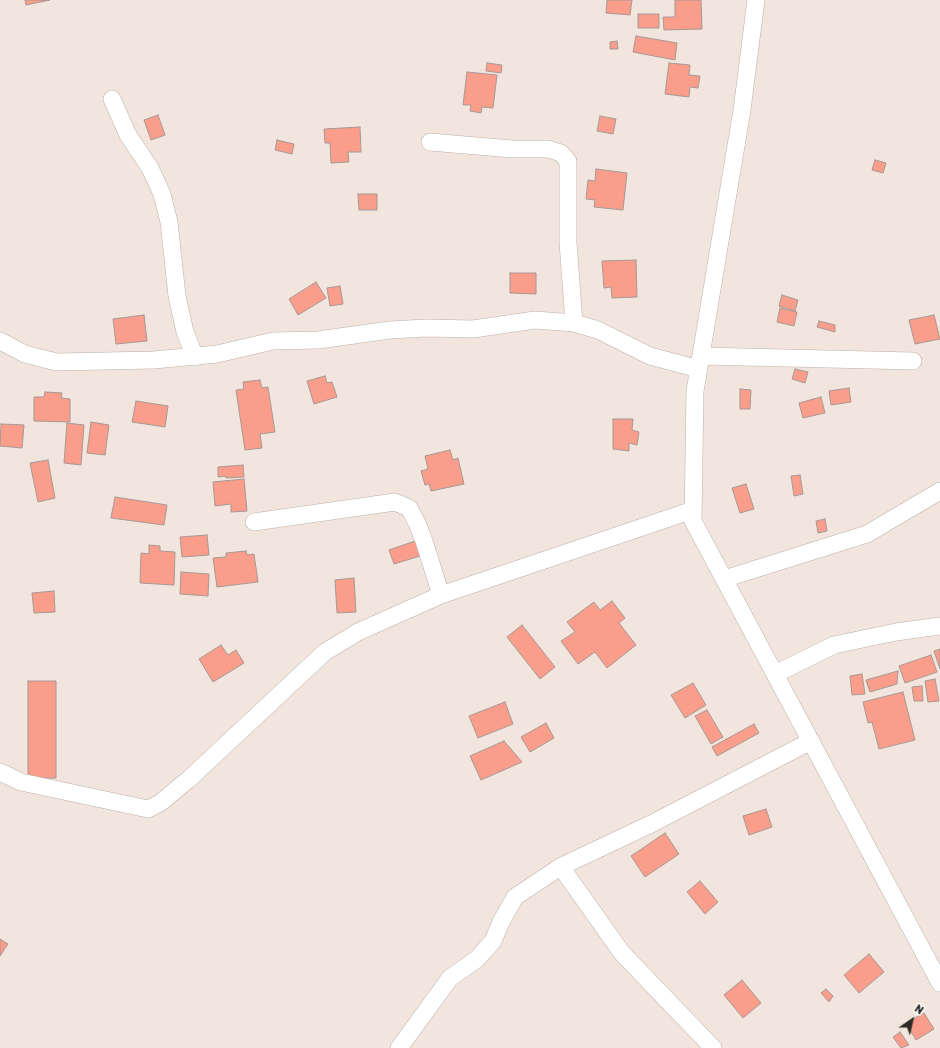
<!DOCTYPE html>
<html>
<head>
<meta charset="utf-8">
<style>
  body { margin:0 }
  #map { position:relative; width:940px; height:1048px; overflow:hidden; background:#f1e5dd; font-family:Rubik,sans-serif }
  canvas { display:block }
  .north { position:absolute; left:892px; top:1000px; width:40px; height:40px; -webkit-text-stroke:3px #fff; paint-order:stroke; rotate:34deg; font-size:11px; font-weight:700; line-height:16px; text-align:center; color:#2e2a26 }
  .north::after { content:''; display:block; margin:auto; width:14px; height:18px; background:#2e2a26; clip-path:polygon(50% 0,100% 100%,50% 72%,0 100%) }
</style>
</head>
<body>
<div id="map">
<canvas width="940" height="1048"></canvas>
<div class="north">N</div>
</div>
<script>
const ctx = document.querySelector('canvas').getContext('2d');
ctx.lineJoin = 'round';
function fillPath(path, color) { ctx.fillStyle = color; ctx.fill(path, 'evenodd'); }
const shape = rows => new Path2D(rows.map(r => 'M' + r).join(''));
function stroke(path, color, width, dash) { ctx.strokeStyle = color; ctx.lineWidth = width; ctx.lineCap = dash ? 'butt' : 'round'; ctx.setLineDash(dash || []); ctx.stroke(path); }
const building = shape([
  [25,0,50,0,26,5,25,0],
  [607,0,632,0,630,15,606,13,607,0],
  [675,0,701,0,702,29,664,30,663,17,675,17,675,0],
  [638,14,659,14,659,28,638,28,638,14],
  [636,36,677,43,675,60,633,52,636,36],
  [617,41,618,49,610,49,610,42,617,41],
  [487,63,502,65,501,73,486,71,487,63],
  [669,63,690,65,689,75,700,76,698,88,690,87,689,97,665,94,669,63],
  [467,72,497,75,493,108,482,107,481,113,470,111,471,105,463,105,467,72],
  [158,115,165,135,151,140,144,120,158,115],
  [600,116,616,119,613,134,597,131,600,116],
  [360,127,361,152,348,152,349,162,331,163,330,143,325,143,324,129,360,127],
  [277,140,294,144,292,154,275,150,277,140],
  [875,160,886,163,883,173,872,170,875,160],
  [596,169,627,173,623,210,594,207,595,200,586,199,588,180,595,181,596,169],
  [358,194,377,194,377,210,359,210,358,194],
  [636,260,637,297,612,298,611,287,604,288,602,261,636,260],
  [510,273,536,273,536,294,510,293,510,273],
  [316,282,326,298,298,315,289,299,316,282],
  [340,286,343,304,330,306,327,288,340,286],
  [782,295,798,300,795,311,779,306,782,295],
  [780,308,797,312,794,326,777,322,780,308],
  [144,315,147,341,116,344,113,319,144,315],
  [934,315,940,339,915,344,909,320,934,315],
  [819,321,835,325,835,332,817,327,819,321],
  [795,369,808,372,805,383,792,379,795,369],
  [325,376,327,383,332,382,337,397,314,404,307,381,325,376],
  [260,380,262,388,268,387,275,432,260,434,262,448,245,450,236,390,244,389,243,382,260,380],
  [849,388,851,402,831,405,829,391,849,388],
  [740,389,751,390,750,409,740,409,740,389],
  [45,392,62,393,61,398,70,399,70,422,34,421,34,397,44,397,45,392],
  [821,397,825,413,803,418,799,403,821,397],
  [136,401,168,406,165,427,132,422,136,401],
  [613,419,633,419,632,430,639,432,637,445,629,443,629,451,613,449,613,419],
  [91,422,109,425,105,455,87,453,91,422],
  [67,423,84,425,81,465,64,463,67,423],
  [1,424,24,425,22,448,0,446,1,424],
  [450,450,453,460,458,458,464,484,431,491,429,484,425,485,421,471,428,469,425,456,450,450],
  [48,460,55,498,38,502,30,463,48,460],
  [243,465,244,477,226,478,226,476,218,477,218,467,243,465],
  [800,475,803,494,794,496,791,476,800,475],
  [244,479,247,511,231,512,231,504,215,506,213,482,244,479],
  [746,484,754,509,740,513,732,488,746,484],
  [115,497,167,505,164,525,111,518,115,497],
  [825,519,827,531,818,533,816,521,825,519],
  [207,535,209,555,182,557,180,537,207,535],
  [415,541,420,556,394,564,389,550,415,541],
  [149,545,160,546,160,551,175,552,174,585,140,583,141,553,149,554,149,545],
  [246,551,247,555,254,554,258,582,217,587,213,558,226,557,226,553,246,551],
  [181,572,209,574,208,596,180,594,181,572],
  [354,578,356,612,337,613,335,580,354,578],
  [54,591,55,612,34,613,32,593,54,591],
  [612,601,625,618,619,623,636,645,607,668,595,652,578,664,561,641,575,632,567,622,594,602,600,610,612,601],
  [522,625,555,667,540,679,507,637,522,625],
  [221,645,228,655,236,650,244,663,213,682,199,659,221,645],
  [940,649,940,669,934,651,940,649],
  [931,655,937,672,905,683,899,666,931,655],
  [898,671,897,684,870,692,866,680,898,671],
  [862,674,865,694,852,695,850,676,862,674],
  [935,679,939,701,928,702,925,681,935,679],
  [28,681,56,681,56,778,28,778,28,681],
  [693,683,706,705,685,718,671,695,693,683],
  [922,686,923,701,914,701,912,687,922,686],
  [903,692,915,740,879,749,872,722,868,723,863,702,903,692],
  [505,702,513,724,478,738,469,716,505,702],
  [707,710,723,737,711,744,695,716,707,710],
  [546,723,554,738,530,752,521,737,546,723],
  [754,724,759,733,717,756,712,747,754,724],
  [504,741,522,762,481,780,470,756,504,741],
  [766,809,772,827,749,835,743,816,766,809],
  [665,833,679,854,645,877,631,856,665,833],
  [700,881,718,902,705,914,687,892,700,881],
  [0,939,8,944,0,956,0,939],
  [869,954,884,972,859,993,844,975,869,954],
  [742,980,761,1003,743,1018,724,995,742,980],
  [826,989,833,996,829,1002,821,993,826,989],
  [924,1013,934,1029,916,1040,906,1023,924,1013],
  [900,1032,909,1045,901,1048,893,1037,900,1032]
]);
fillPath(building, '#fa9d8b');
stroke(building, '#a69895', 1);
const street = shape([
  [756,0,742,110,695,391,693,521,940,983],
  [112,99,128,135,150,168,162,194,169,222,177,296,185,332,195,357],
  [430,142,512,149,548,149,561,153,568,161,568,242,574,323,598,330,650,356,699,369],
  [0,341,25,354,56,362,154,360,217,354,273,341,318,340,390,330,426,328,473,329,535,320,574,323],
  [701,356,913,361],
  [254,522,395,502,409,508,417,523,424,541,441,595],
  [724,579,867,534,940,491],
  [775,674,834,645,896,632,940,626],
  [0,772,21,782,148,809,160,803,189,779,325,652,358,632,441,595,693,510],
  [561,867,622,953,713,1048],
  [399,1048,450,978,477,959,493,941,501,922,515,897,560,867,651,824,811,741]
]);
stroke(street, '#bcb1a9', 18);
stroke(street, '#fff', 17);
</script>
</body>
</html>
